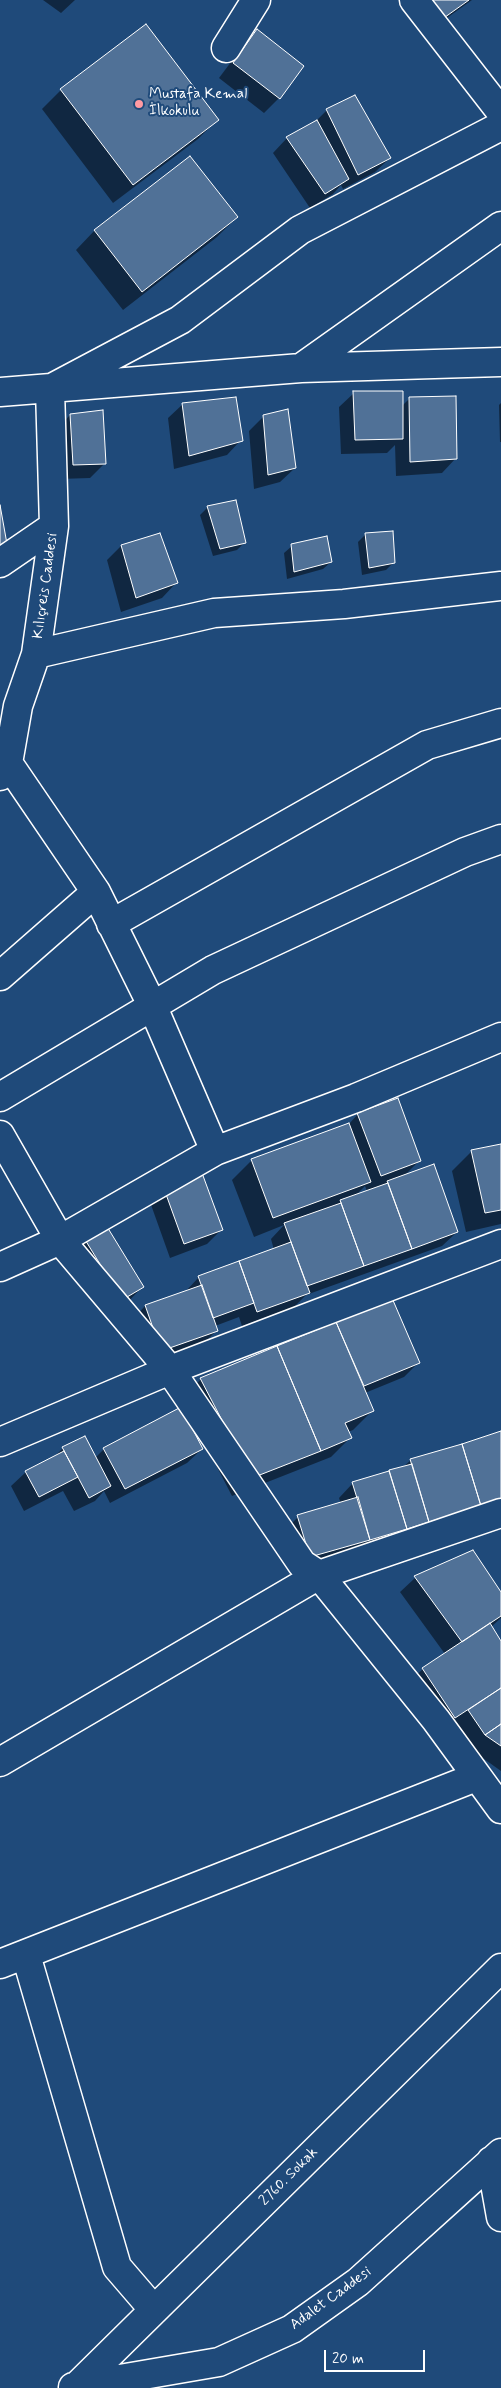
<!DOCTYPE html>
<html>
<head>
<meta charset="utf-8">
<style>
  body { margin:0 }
  #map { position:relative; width:501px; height:2388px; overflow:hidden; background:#1f4a7a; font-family:Mynerve,sans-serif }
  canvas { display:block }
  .scale { position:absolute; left:324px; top:2350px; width:101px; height:22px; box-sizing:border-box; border:2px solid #fff; border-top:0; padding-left:6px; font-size:15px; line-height:18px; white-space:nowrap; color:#fff; -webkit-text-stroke:4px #1f4a7a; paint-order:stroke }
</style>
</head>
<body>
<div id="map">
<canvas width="501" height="2388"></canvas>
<div class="scale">20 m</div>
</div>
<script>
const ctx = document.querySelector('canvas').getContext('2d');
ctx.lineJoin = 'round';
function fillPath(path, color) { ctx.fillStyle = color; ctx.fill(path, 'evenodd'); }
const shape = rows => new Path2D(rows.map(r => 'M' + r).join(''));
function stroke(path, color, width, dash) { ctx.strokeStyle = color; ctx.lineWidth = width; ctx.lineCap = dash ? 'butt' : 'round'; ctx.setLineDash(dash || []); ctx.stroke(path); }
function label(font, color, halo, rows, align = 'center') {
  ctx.font = font + ' Mynerve,sans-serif'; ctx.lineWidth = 4; ctx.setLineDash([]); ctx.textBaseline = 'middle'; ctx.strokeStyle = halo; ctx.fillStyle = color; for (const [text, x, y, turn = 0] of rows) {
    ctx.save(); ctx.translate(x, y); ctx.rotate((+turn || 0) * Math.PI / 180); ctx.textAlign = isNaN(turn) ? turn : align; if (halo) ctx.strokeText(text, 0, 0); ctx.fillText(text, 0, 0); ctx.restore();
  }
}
fillPath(shape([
  [43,0,75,0,61,13],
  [411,0,472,0,426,33],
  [257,31,302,66,279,98,264,113,219,78,243,46],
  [61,90,217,120,198,139,113,203,42,109],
  [327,110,390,158,375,172,343,189,341,185,333,194,310,208,273,153,287,138,312,125],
  [237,217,217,237,123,310,76,250,95,230],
  [354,393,402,406,410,398,456,458,442,473,396,476,395,445,387,453,341,454,339,407],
  [501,403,501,442,500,442,499,405],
  [183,404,241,440,227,455,174,469,168,418],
  [70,415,104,464,90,478,59,479,56,430],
  [264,416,295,468,280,482,254,489,249,431],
  [235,502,245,542,237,550,213,556,200,515,207,508],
  [366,534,393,563,386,570,362,575,358,542],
  [121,546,176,583,162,598,121,612,107,560],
  [292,546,331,562,323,569,287,579,284,553],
  [358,1114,420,1160,403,1177,457,1232,442,1246,306,1295,294,1307,242,1326,239,1317,215,1326,217,1330,202,1345,147,1365,131,1321,145,1306,185,1292,199,1277,274,1250,271,1239,284,1225,254,1237,232,1180,252,1160,348,1125],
  [365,1186,367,1191,355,1196],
  [501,1145,501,1224,466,1232,452,1171,472,1151],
  [164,1188,221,1230,207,1244,170,1258,150,1202],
  [85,1239,142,1287,128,1302,71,1253],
  [337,1323,418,1363,404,1377,365,1393,373,1410,353,1430,348,1432,350,1438,331,1457,232,1496,182,1399,201,1379],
  [501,1434,501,1510,296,1571,284,1531,298,1517,341,1504,339,1498,353,1483,402,1468,411,1460],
  [63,1448,95,1458,104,1449,202,1449,187,1463,110,1503,104,1491,95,1501,74,1511,63,1491,24,1511,11,1486,26,1472,54,1457],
  [473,1552,501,1594,501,1618,491,1627,501,1643,501,1771,470,1749,408,1683,423,1669,445,1654,400,1592,415,1578]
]), '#0007');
const building = shape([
  [428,0,469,0,441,20,428,0],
  [146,24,219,120,133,185,60,89,146,24],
  [257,29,304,66,280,99,233,63,257,29],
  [355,95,391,158,358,175,326,109,355,95],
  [317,120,349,179,325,194,286,137,317,120],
  [190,156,238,217,142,292,94,230,190,156],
  [353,391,403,391,403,439,355,440,353,391],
  [456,396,457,459,410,462,409,397,456,396],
  [236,397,243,441,189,456,182,403,236,397],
  [288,409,296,468,268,475,263,415,288,409],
  [103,410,106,464,73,465,70,414,103,410],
  [236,500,246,543,220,549,207,506,236,500],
  [0,505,7,544,0,548,0,505],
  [393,531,395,563,369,568,365,533,393,531],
  [160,533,178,583,136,598,121,545,160,533],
  [327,536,332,562,294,572,291,544,327,536],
  [398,1098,421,1161,381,1176,357,1113,398,1098],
  [349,1123,371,1182,273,1218,251,1159,349,1123],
  [501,1144,501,1210,485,1213,471,1150,501,1144],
  [434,1164,458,1232,412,1249,387,1181,434,1164],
  [202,1173,223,1230,184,1244,163,1186,202,1173],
  [388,1183,412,1249,364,1266,340,1200,388,1183],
  [341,1203,364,1266,307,1286,284,1223,341,1203],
  [106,1225,144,1287,122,1300,84,1238,106,1225],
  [291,1242,310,1293,257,1312,239,1261,291,1242],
  [239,1261,254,1303,213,1318,198,1276,239,1261],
  [202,1285,218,1331,161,1351,145,1305,202,1285],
  [392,1298,420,1363,364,1386,336,1322,392,1298],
  [336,1322,374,1411,345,1423,352,1438,321,1451,277,1346,336,1322],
  [277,1346,321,1451,252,1478,200,1378,277,1346],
  [181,1407,203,1449,125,1489,103,1448,181,1407],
  [501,1431,501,1500,481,1506,462,1444,501,1431],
  [85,1436,111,1486,89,1498,62,1447,85,1436],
  [462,1444,481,1506,429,1522,410,1459,462,1444],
  [64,1451,78,1477,39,1497,25,1471,64,1451],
  [412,1464,429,1522,407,1529,389,1470,412,1464],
  [389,1471,407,1529,370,1540,352,1482,389,1471],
  [358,1497,370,1540,310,1557,297,1515,358,1497],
  [473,1550,501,1592,501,1616,462,1642,414,1576,473,1550],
  [490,1623,501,1641,501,1688,455,1718,422,1668,490,1623],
  [501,1688,501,1724,485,1735,468,1710,501,1688],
  [501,1724,501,1746,485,1735,501,1724]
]);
fillPath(building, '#507197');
stroke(building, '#fff', 1);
const minor = shape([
  [414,0,501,112],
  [226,48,256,0],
  [301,368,501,226],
  [0,392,301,368,501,362],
  [0,563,54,526],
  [36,654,214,613,344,604,501,586],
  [8,763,96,892],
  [0,776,8,763,18,706,36,654,54,526,50,389,180,320,300,230,501,126],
  [111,924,427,745,501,723],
  [0,976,96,892,152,1005,215,1151],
  [0,1097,213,970,465,852,501,839],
  [0,1135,60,1240,170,1370,302,1564,319,1575,436,1720,501,1809],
  [0,1267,60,1240,215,1151,356,1098,501,1037],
  [0,1442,170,1370,501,1244],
  [0,1762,319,1575,501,1513],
  [26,1955,117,2267,154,2310],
  [0,1964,476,1777],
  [491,2161,501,2217],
  [77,2386,501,1968],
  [73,2387,219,2362,292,2329,358,2282,501,2153]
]);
stroke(minor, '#fff', 31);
stroke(minor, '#1f4a7a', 28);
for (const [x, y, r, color] of [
  [139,104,5,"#ff9aa2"]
]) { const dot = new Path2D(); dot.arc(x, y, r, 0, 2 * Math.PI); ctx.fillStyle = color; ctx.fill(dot); stroke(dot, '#1f4a7a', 2); }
label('15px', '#fff', '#1f4a7a', [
  ["Mustafa Kemal",149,95],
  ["İlkokulu",149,112]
], 'left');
label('15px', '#fff', '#1f4a7a', [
  ["Kılıçreis Caddesi",46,586,-82],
  ["2760. Sokak",289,2177,-45],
  ["Adalet Caddesi",331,2299,-36]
]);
</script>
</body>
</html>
